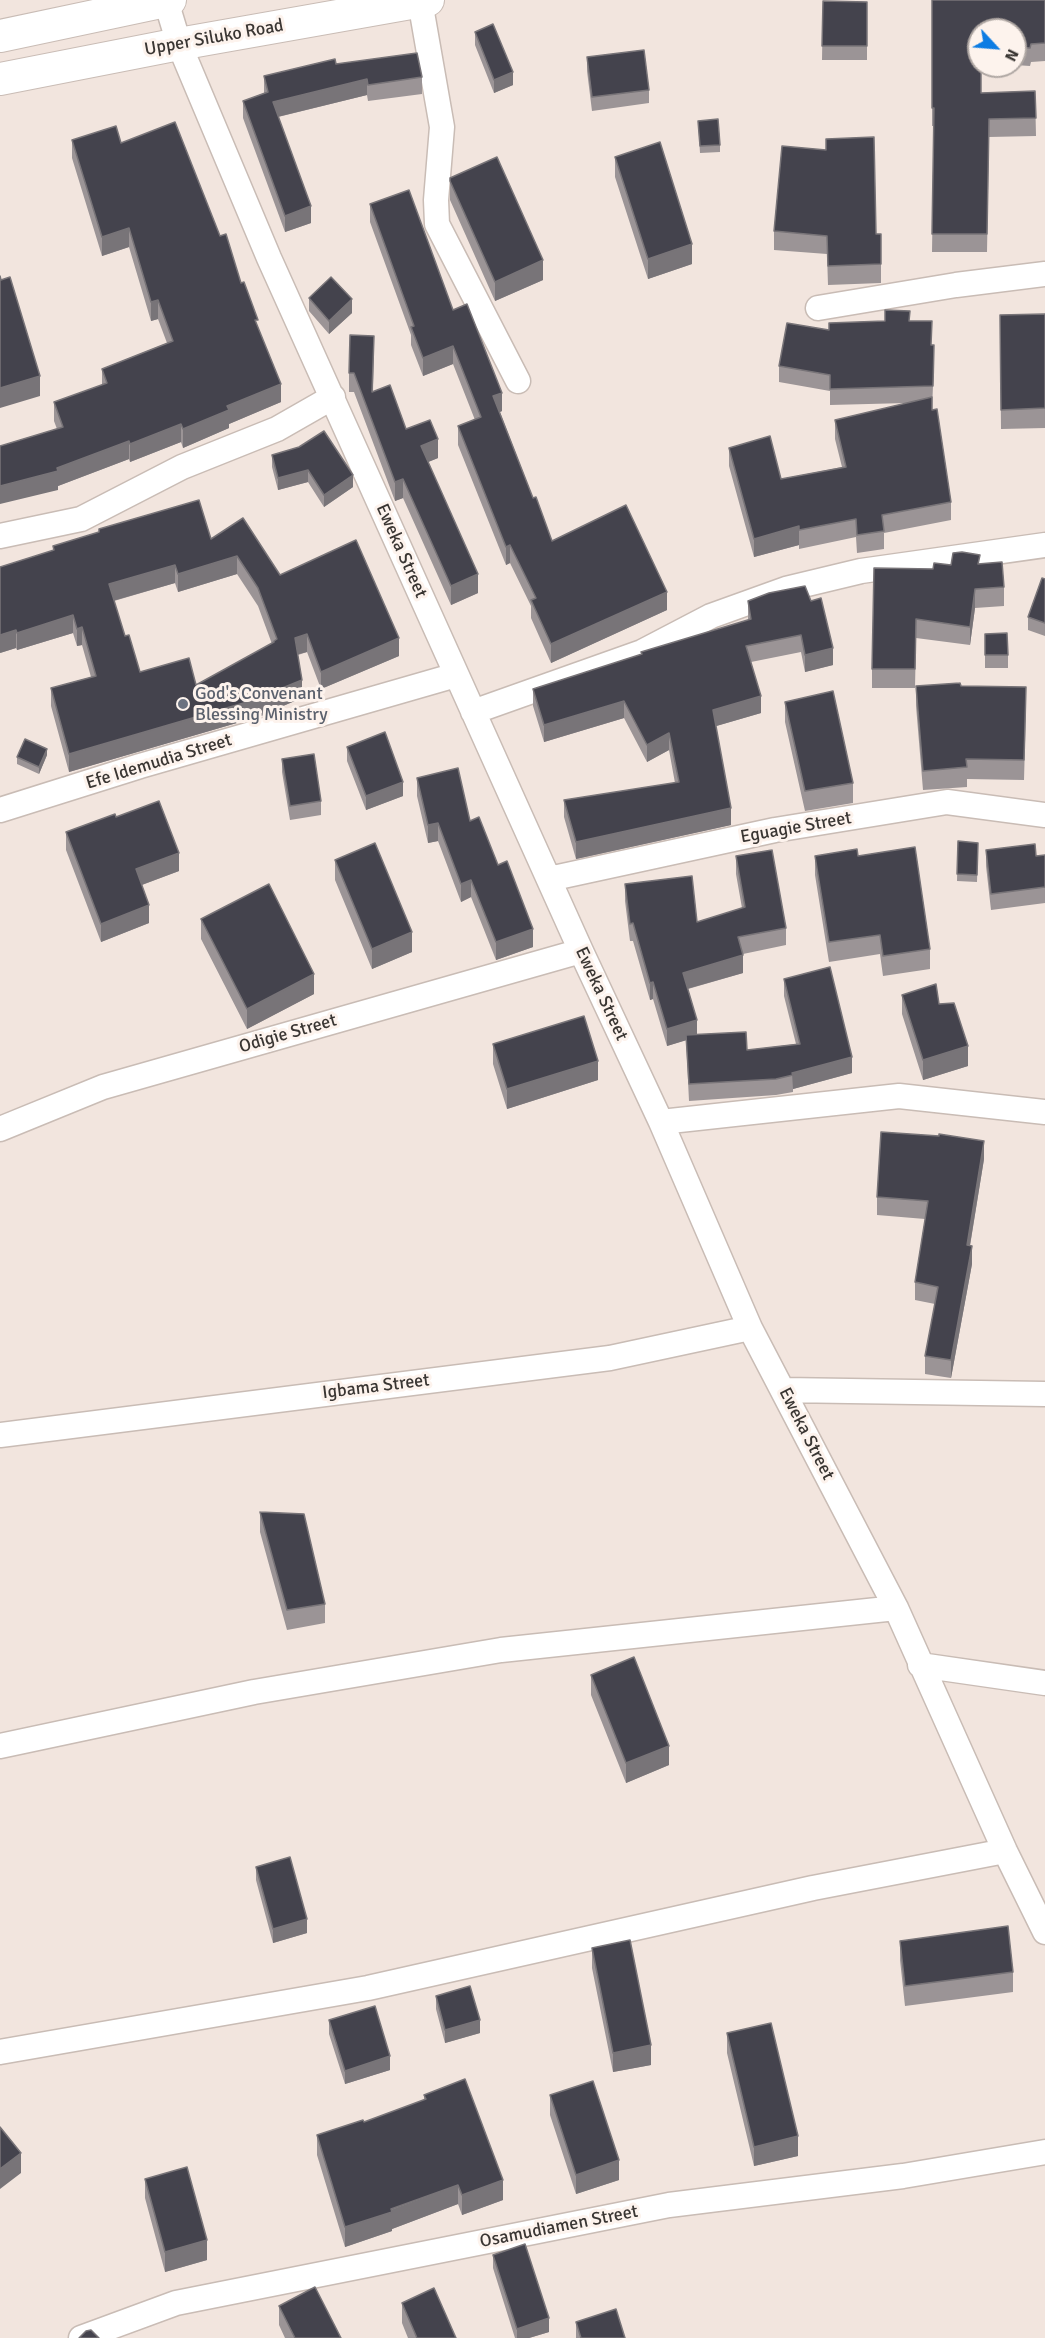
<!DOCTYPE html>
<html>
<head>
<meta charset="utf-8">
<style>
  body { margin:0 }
  #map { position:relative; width:1045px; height:2338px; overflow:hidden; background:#f2e5de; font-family:Signika,sans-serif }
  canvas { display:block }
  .north { position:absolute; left:967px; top:18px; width:60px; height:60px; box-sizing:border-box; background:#fdf3ed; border:2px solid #afa7a3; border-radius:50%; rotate:116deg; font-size:16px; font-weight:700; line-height:24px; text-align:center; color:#3a3633 }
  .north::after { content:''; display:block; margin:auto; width:21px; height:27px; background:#0c7ce3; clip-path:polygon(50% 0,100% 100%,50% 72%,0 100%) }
</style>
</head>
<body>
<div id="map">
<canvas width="1045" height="2338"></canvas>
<div class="north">N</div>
</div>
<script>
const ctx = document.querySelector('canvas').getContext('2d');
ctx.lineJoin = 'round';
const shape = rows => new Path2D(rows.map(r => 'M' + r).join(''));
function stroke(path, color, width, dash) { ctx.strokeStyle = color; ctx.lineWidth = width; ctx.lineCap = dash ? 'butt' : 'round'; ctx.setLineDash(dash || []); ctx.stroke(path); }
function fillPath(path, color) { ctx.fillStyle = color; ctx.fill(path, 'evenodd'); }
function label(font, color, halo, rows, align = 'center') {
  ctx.font = font + ' Signika,sans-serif'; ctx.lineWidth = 6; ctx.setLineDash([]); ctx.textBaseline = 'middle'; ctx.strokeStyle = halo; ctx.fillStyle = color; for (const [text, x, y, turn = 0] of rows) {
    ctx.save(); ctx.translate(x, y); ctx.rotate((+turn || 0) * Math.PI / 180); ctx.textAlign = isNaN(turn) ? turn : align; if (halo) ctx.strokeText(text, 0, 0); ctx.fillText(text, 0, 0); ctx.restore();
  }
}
const minor = shape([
  [166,1,179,44,269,258,581,951,661,1122,750,1328,896,1608,1005,1851,1045,1932],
  [420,1,442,127,436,200,437,224,518,381],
  [818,308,956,285,1045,274],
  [0,536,81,519,182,467,277,429,333,397],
  [473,712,642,652,711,616,786,589,861,571,1045,545],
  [0,810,140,766,456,675],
  [549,879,775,830,947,802,1045,815],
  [661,1122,899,1096,1045,1112],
  [0,1129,103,1087,581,951],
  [784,1390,1045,1394],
  [0,1435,610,1358,750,1328],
  [920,1665,1045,1683],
  [0,1746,254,1692,501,1650,896,1608],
  [0,2052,368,1988,813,1888,1005,1851],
  [81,2338,176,2303,669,2205,903,2176,1045,2152]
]);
const major = shape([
  [0,36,170,0],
  [0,79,179,44,428,0]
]);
stroke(minor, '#c9bcb5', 27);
stroke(major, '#c9bcb5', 34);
stroke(minor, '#fff', 24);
stroke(major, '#fff', 32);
fillPath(shape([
  [932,0,1045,0,1045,61,1031,62,1030,66,1015,65,1015,30,979,30,981,93,1035,91,1036,136,989,137,987,252,932,252,934,126,932,126],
  [823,1,867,2,867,60,822,60],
  [475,32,513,85,494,93,475,45],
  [587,57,649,90,649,103,592,111,587,71],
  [336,64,422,77,422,94,368,101,367,95,278,117,311,223,285,232,243,118,243,101,264,93,264,76],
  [698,121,720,145,720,152,700,153],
  [72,140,121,143,220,236,241,283,258,327,281,402,229,424,229,428,183,448,181,442,130,462,129,459,58,486,58,490,57,429,54,421,54,402,102,385,102,369,167,343,158,319,151,321,129,247,102,256,72,158],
  [615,157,692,264,648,279,615,177],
  [450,178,543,280,495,301,450,200],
  [370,204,453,310,502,411,500,412,533,498,552,541,667,610,551,663,531,618,531,606,510,563,506,565,458,445,458,426,475,420,453,364,423,376,411,345,411,335,370,222],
  [774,231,881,234,881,283,828,285,827,254,774,250],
  [309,298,352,313,329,334,309,311],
  [1045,314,1045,428,1001,429,1000,315],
  [910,321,932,345,934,361,932,410,951,502,951,520,884,533,884,549,857,553,856,537,799,549,799,545,754,557,729,466,729,448,781,479,842,467,835,439,835,420,907,403,830,405,830,391,779,382,779,366,829,330],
  [374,355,373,391,406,429,438,458,428,462,478,593,451,605,403,498,395,501,354,392,349,392,349,373],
  [272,455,353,487,324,507,308,482,278,490,272,467],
  [99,529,211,539,280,575,399,656,321,689,307,652,298,655,302,698,271,711,271,713,69,772,51,706,51,688,91,677,82,645,77,646,73,633,17,650,16,648,0,653,53,550,53,546,99,532],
  [237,574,258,606,272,644,196,685,140,672,125,636,114,601,175,583,178,592],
  [980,564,1004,587,1004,606,975,608,970,645,916,638,915,688,872,688,872,669,933,569,951,565],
  [1045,579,1045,636,1028,630,1028,617],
  [769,593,833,665,805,672,801,652,751,662,761,713,716,726,731,825,576,859,564,817,564,800,675,783,669,750,647,762,624,718,544,742,533,706,533,689,748,620,748,601],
  [985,634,1008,655,1008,668,985,668],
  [916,686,961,686,1026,707,1024,780,967,779,967,787,923,790,916,706],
  [785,702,853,783,853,803,805,811,785,722],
  [347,747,403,796,366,810,347,761],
  [47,755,39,774,17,764,17,757],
  [282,759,321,801,321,815,290,820,282,772],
  [417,778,470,821,498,865,533,947,496,960,471,897,461,902,438,841,428,843,417,796],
  [66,832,179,871,142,885,149,923,101,942,66,850],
  [958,841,978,843,977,882,957,881],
  [986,850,1036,856,1045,855,1045,903,991,910,986,866],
  [736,856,786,928,786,945,743,954,743,973,688,989,697,1034,747,1050,796,1044,784,996,784,979,852,1073,793,1089,793,1092,776,1095,689,1101,686,1040,667,1046,653,999,650,1000,633,941,630,941,625,901,625,884,697,922,742,908,736,874],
  [815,856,858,856,930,949,930,969,883,976,880,954,829,962,815,875],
  [335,860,412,952,372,969,335,880],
  [201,919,314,994,247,1029,201,939],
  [902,995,939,1004,968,1066,923,1080,902,1014],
  [493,1044,598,1080,507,1109,493,1064],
  [984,1159,970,1246,972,1264,951,1378,925,1374,925,1356,935,1304,915,1300,915,1282,925,1219,877,1215,877,1197],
  [260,1512,325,1604,325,1623,287,1630,260,1532],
  [591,1675,669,1765,626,1783,591,1695],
  [256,1867,307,1933,273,1943,256,1880],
  [900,1941,1013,1972,1013,1992,905,2006,900,1960],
  [592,1948,651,2065,613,2072,592,1968],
  [436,1996,480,2033,445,2043,436,2009],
  [329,2020,390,2070,345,2084,329,2034],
  [727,2033,798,2156,754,2166,727,2053],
  [424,2095,503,2200,462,2215,458,2204,392,2229,392,2231,345,2247,317,2155,317,2135,364,2122,424,2100],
  [550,2095,619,2180,576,2194,550,2115],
  [145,2179,207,2260,165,2272,145,2198],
  [493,2255,549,2332,529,2338,515,2338,493,2268],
  [402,2303,456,2338,408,2338,402,2323],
  [279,2306,341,2338,285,2338,279,2325],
  [576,2322,625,2338,576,2338]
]), '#9b9496');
fillPath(shape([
  [513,72,513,85,494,93,494,80],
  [367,79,367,95,273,118,273,102],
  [311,206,311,223,285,232,285,216],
  [129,228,129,247,102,256,102,237],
  [692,244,692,264,648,279,648,259],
  [543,260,543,280,495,301,495,282],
  [352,299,352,313,329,334,329,321],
  [158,300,158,319,151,321,151,302],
  [453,346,453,364,423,376,423,358],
  [40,376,40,396,0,408,0,388],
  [281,384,281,402,229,424,229,428,183,448,183,429,227,406],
  [502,393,502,411,493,415,493,396],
  [181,424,181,442,130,462,130,444],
  [438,439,438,458,421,465,421,446],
  [129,441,129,459,58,486,58,490,0,504,0,486,57,468],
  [308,470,308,482,278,490,278,478],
  [353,475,353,487,324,507,324,495],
  [403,479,403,498,395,501,395,482],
  [799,526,799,545,754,557,754,539],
  [510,545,510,563,506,565,506,547],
  [237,556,237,574,178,592,178,574],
  [175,565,175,583,109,602,109,584],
  [478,574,478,593,451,605,451,586],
  [975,589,975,608,970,645,970,627],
  [667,592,667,610,551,663,551,644],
  [73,615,73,633,17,650,17,633],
  [82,627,82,645,77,646,77,629],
  [16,630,16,648,0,653,0,635],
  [307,634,307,652,295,655,295,638],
  [399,638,399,656,321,689,321,672],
  [833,648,833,665,805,672,805,655],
  [302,680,302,698,271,711,271,713,69,772,69,754,270,693],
  [761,696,761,713,713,727,713,710],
  [624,701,624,718,544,742,544,725],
  [669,733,669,750,647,762,647,745],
  [47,749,47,755,39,774,39,767],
  [403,782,403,796,366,810,366,796],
  [731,808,731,825,576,859,576,842],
  [438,823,438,841,428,843,428,825],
  [179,853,179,871,136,887,136,869],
  [471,880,471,897,461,902,461,884],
  [149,905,149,923,101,942,101,924],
  [533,929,533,947,496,960,496,942],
  [412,932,412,952,372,969,372,949],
  [743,955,743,973,683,990,683,973],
  [314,974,314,994,247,1029,247,1009],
  [653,982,653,999,650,1000,650,983],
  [697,1020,697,1037,667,1046,667,1029],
  [968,1046,968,1066,923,1080,923,1060],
  [852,1057,852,1073,793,1089,792,1073],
  [598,1061,598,1080,507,1109,507,1089],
  [984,1141,984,1159,967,1263,967,1245],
  [972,1246,972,1264,951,1378,951,1360],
  [669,1746,669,1765,626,1783,626,1763],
  [307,1919,307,1933,273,1943,273,1929],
  [480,2020,480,2033,445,2043,445,2030],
  [651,2045,651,2065,613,2072,613,2053],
  [390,2056,390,2070,345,2084,345,2071],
  [798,2136,798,2156,754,2166,754,2147],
  [21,2153,21,2173,0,2189,0,2169],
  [619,2160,619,2180,576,2194,576,2175],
  [503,2180,503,2200,462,2215,462,2195],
  [458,2185,458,2204,392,2229,392,2231,345,2247,345,2227],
  [207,2240,207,2260,165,2272,165,2252],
  [549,2318,549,2332,529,2338,517,2338,517,2329]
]), '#787478');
const building = shape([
  [932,0,1045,0,1045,43,1031,44,1030,48,1015,47,1015,30,979,30,979,66,981,66,981,93,1035,91,1036,118,989,119,987,234,932,234,934,108,932,108,932,0],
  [823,1,867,2,867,46,822,46,823,1],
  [493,24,513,72,494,80,475,32,493,24],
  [644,50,649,90,592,97,587,57,644,50],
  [417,53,422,77,368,85,367,79,273,102,311,206,285,216,243,101,268,92,264,76,335,59,336,64,417,53],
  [718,119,720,145,700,146,698,121,718,119],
  [175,122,220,236,226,234,241,283,244,282,258,320,255,320,281,384,227,406,229,410,183,429,181,424,130,444,129,441,57,468,58,471,0,486,0,446,63,427,54,402,107,383,102,369,173,341,158,300,151,302,129,228,102,237,72,140,116,126,121,143,175,122],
  [874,137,876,234,881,234,881,264,828,266,827,236,774,231,782,146,826,150,826,139,874,137],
  [660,142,692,244,648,259,615,157,660,142],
  [497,157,543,260,495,282,450,181,450,178,497,157],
  [409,190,453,310,467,304,502,393,493,396,533,498,536,497,552,541,626,505,667,592,551,644,531,600,536,598,510,545,506,547,458,426,481,417,453,346,423,358,411,327,414,326,370,204,409,190],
  [0,276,1,280,10,277,40,376,0,388,0,276],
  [331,277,352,299,329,321,309,298,331,277],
  [885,310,910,311,909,321,932,321,931,345,934,345,933,386,830,389,830,375,779,366,787,323,829,330,829,323,885,321,885,310],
  [1045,314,1045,408,1001,410,1000,315,1045,314],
  [350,335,374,336,372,392,390,385,406,429,430,420,438,439,421,446,478,574,451,586,403,479,395,482,354,373,349,373,350,335],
  [932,397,932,410,937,409,951,502,882,515,884,531,857,535,856,519,799,530,799,526,754,539,729,448,770,436,781,479,846,467,835,420,932,397],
  [324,431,353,475,324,495,308,470,278,478,272,455,299,447,324,431],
  [199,500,211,539,243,518,280,575,356,540,399,638,321,672,307,634,295,638,302,680,270,693,271,695,69,754,51,688,96,676,82,627,77,629,73,615,17,633,16,630,0,635,0,567,54,550,53,546,99,532,99,529,199,500],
  [237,556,258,588,277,639,274,641,274,642,196,685,189,658,140,672,129,635,125,636,109,584,175,565,178,574,237,556],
  [962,552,980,555,978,564,1002,562,1004,587,975,589,970,627,916,619,915,669,872,669,874,568,933,569,934,563,951,565,953,553,962,552],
  [1042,578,1045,579,1045,623,1028,617,1042,578],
  [805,586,811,601,821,598,833,648,805,655,801,635,746,646,761,696,713,710,731,808,576,842,564,800,679,782,669,733,647,745,624,701,544,725,533,689,642,654,641,652,751,619,748,601,769,593,805,586],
  [1007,633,1008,655,985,655,985,634,1007,633],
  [960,683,961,686,1026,687,1024,760,966,759,967,767,923,771,916,686,960,683],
  [833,691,853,783,805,791,785,702,833,691],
  [385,732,403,782,366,796,347,747,385,732],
  [25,739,47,749,39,767,17,757,25,739],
  [314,754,321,801,290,806,282,759,314,754],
  [458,768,470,821,479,817,498,865,507,861,533,929,496,942,471,880,461,884,438,823,428,825,417,778,458,768],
  [159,801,179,853,136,869,149,905,101,924,66,832,115,814,116,817,159,801],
  [958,841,978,843,977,875,957,874,958,841],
  [375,843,412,932,372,949,335,860,375,843],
  [1035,844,1036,856,1045,855,1045,887,991,894,986,850,1035,844],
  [915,847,930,949,883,956,880,935,829,942,815,856,857,849,858,856,915,847],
  [772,850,786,928,738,937,743,955,683,973,697,1020,667,1029,653,982,650,983,633,923,630,924,625,884,692,876,697,922,745,907,736,856,772,850],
  [269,884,314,974,247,1009,201,919,269,884],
  [830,967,852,1057,792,1073,793,1075,776,1079,689,1084,686,1035,746,1032,747,1050,800,1044,784,979,830,967],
  [936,984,939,1004,954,1003,968,1046,923,1060,902,995,936,984],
  [584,1016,598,1061,507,1089,493,1044,584,1016],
  [881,1132,939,1136,939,1134,984,1141,967,1245,972,1246,951,1360,925,1356,938,1287,915,1282,928,1201,877,1197,881,1132],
  [260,1512,304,1514,325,1604,287,1610,260,1512],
  [634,1657,669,1746,626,1763,591,1675,634,1657],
  [290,1857,307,1919,273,1929,256,1867,290,1857],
  [1008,1926,1013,1972,905,1986,900,1941,1008,1926],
  [630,1940,651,2045,613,2053,592,1948,630,1940],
  [470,1986,480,2020,445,2030,436,1996,470,1986],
  [375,2006,390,2056,345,2071,329,2020,375,2006],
  [771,2023,798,2136,754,2147,727,2033,771,2023],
  [465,2079,503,2180,462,2195,458,2185,391,2209,392,2212,345,2227,317,2135,363,2120,364,2122,426,2099,424,2095,465,2079],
  [593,2081,619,2160,576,2175,550,2095,593,2081],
  [0,2127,21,2153,0,2169,0,2127],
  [187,2167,207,2240,165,2252,145,2179,187,2167],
  [525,2244,549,2318,517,2329,493,2255,525,2244],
  [315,2287,341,2338,295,2338,279,2306,315,2287],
  [434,2288,456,2338,417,2338,402,2303,434,2288],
  [616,2309,625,2338,581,2338,576,2322,616,2309],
  [91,2330,99,2338,79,2338,86,2331,91,2330]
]);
fillPath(building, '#44434d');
stroke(building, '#787478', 1.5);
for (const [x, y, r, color] of [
  [183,704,6,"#6b7280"]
]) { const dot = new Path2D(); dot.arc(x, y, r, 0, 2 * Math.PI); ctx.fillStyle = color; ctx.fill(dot); stroke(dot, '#fdf3ed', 2); }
label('18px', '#3a3633', '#fdf3ed', [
  ["Upper Siluko Road",214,38,-10],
  ["Eweka Street",401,551,66],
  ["Efe Idemudia Street",159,762,-17],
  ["Eguagie Street",796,828,-10],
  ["Eweka Street",601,994,65],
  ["Odigie Street",288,1034,-16],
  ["Igbama Street",376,1387,-7],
  ["Eweka Street",806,1434,63],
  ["Osamudiamen Street",559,2227,-11]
]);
label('18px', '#5b616d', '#fdf3ed', [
  ["God's Convenant",195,694],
  ["Blessing Ministry",195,715]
], 'left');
</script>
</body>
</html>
